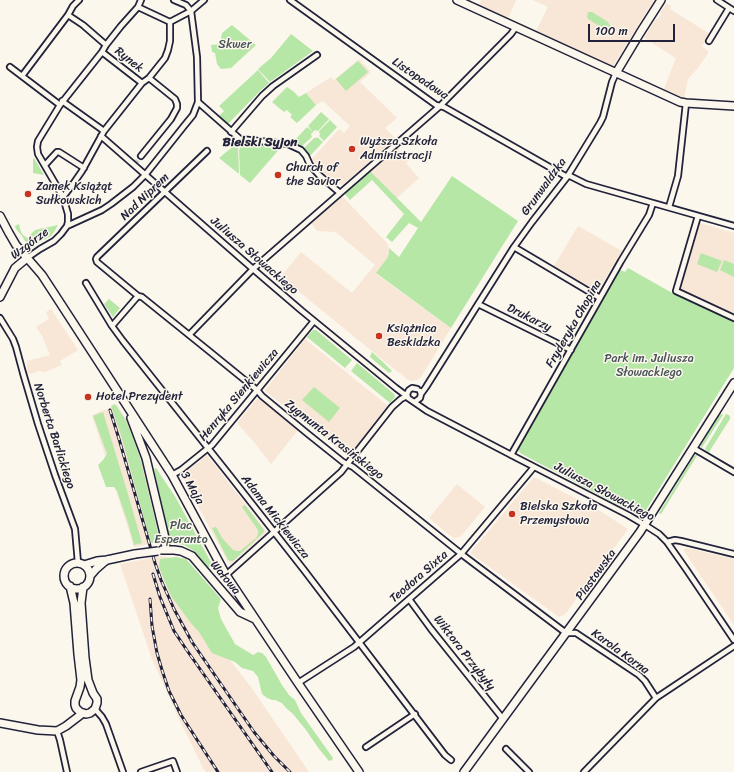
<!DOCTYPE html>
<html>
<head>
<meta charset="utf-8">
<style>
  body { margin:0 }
  #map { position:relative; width:734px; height:772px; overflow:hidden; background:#fbf7ec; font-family:Sriracha,sans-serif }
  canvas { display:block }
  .scale { position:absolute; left:588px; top:24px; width:87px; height:18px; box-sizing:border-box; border:2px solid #22223b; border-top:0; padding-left:5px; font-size:12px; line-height:14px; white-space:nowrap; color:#22223b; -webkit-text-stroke:3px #fbf7ec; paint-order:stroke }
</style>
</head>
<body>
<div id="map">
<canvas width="734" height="772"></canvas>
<div class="scale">100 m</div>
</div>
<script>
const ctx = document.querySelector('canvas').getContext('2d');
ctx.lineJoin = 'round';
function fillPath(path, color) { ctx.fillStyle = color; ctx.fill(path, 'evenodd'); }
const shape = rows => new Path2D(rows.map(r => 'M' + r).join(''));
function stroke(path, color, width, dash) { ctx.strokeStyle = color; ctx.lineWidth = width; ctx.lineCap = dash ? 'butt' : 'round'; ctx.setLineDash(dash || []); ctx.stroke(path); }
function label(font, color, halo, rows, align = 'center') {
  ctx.font = font + ' Sriracha,sans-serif'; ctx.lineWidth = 3; ctx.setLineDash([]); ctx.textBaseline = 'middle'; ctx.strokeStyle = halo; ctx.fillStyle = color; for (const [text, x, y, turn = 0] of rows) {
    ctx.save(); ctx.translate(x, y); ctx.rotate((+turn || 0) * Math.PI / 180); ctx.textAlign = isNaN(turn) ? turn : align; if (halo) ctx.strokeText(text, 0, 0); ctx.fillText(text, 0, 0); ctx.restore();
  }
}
fillPath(shape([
  [481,0,516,0,509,17,507,16,507,18,479,5],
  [533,0,654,0,613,66,536,31,548,7],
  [667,3,671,6,670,9,710,34,702,46,709,52,698,68,688,79,684,98,664,89,676,58,644,38,657,18,658,18,661,14,660,13],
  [359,59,371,72,360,82,397,118,385,128,396,139,342,185,329,178,314,165,312,159,339,129,344,133,350,126,323,101,316,105,306,93,331,77,334,80],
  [397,147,408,161,406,163,419,178,397,198,370,171],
  [341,195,385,241,388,245,389,252,388,257,376,274,451,328,421,377,417,380,412,381,408,380,400,373,399,373,287,282,280,278,301,252,352,293,375,265,336,232,317,231,311,223],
  [700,223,734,233,734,315,680,290],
  [578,226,622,251,598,291,554,266],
  [51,309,78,350,60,361,62,365,44,372,39,371,31,374,29,374,27,372,27,361,50,355,42,336,36,327,49,319,46,312],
  [305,339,388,406,348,456,347,456,265,391,265,390],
  [258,399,260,399,298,430,271,464,254,442,237,423,256,400],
  [117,405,137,435,160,541,159,542,134,547,92,415],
  [207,455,267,532,231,564,228,562,182,476,182,475],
  [534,477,600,511,628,529,566,613,559,617,470,553],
  [457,484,485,507,461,536,455,538,452,537,429,518],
  [687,548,734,559,734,625,684,551,684,549],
  [162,556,187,562,226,655,251,687,309,772,206,772,203,768,180,721,152,659,120,564]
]), '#f8e6d6');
fillPath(shape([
  [588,12,592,12,608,22,610,26,609,28,604,29,588,19,587,17],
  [232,25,256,45,231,68,221,69,217,64,215,53,212,52,211,45,220,44,222,33],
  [291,34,313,51,270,82,258,69,271,58],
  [358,61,368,72,346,91,336,79],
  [258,70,269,83,260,91,226,126,217,118,224,111,219,106],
  [287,87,293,91,299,97,306,93,316,105,297,123,290,117,292,115,287,110,284,112,272,102],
  [321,112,329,119,318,131,315,130,313,132,308,126],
  [330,120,337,127,324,141,319,136,320,135,319,131],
  [307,127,313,132,311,134,312,137,302,146,299,144,295,142,294,141],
  [317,137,323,142,309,157,308,157,304,148,314,138,316,138],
  [247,141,281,144,282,146,250,183,240,175,239,150,241,146,244,142],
  [235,145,238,147,239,174,219,158],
  [34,158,44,175,33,173,33,159],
  [370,171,421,222,452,176,518,221,451,328,376,273,388,257,389,252,389,248,399,257,418,228,409,223,392,242,386,237,404,214,372,180,350,200,344,193],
  [19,224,20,229,22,234,27,238,35,230,58,225,54,232,51,236,40,242,32,245,29,245,25,241,22,236,16,229,15,226],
  [701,253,722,261,717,272,697,264],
  [724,260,734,264,734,277,720,270],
  [628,268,674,294,734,321,734,368,644,513,642,515,639,515,620,506,520,453,518,449,620,270,625,272],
  [109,299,120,308,113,317,104,304],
  [313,330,316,330,352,360,345,368,307,337],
  [372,352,384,363,392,371,389,373,370,357],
  [357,363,394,394,395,397,390,403,351,371],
  [314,387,340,408,329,422,302,400],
  [115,404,125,419,132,435,140,458,160,541,151,543,121,435,111,406],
  [103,412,127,491,142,543,134,545,128,523,117,491,114,487,106,487,98,465,103,460,107,454,93,416],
  [720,413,723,415,701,449,701,445],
  [726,414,727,414,730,416,730,419,709,452,708,452,705,449],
  [698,454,661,514,660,514,659,513,694,456],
  [156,468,176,498,213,566,207,568,194,551,184,545,173,543,169,539,154,469],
  [245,505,264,530,264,532,233,561,231,561,228,560,212,528,216,527,222,538,233,550,237,551,240,551,256,538,258,534,258,530,242,507],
  [176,557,186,559,221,599,218,608,221,619,235,644,253,655,258,652,262,653,266,657,282,685,289,695,295,700,301,713,333,758,332,760,329,761,319,749,306,730,293,714,286,708,282,703,275,700,272,700,267,698,262,694,258,677,253,671,242,668,235,662,212,653,199,632,190,622,171,596,159,567,160,559]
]), '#b6e7a7');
stroke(shape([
  [135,164,141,156]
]), '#d0ccc9', 4.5, [4.5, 2]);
const street = shape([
  [290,0,436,105,444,107,567,177],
  [717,0,734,11],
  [138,7,170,22],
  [68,15,83,25,106,45],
  [170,22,191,11,204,0],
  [709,41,729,8],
  [102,52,142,83],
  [10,67,60,105],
  [22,76,68,15,73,6,79,0],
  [62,101,104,131],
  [198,102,240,139,288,144,301,150,306,156,310,165,319,175,340,193],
  [231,132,262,96,273,86,317,55],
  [101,136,253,269,302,311,396,388,404,394,407,394],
  [207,151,97,257,96,259,97,262,138,296,142,297,209,351,257,390,262,396,308,434,343,462,353,467,464,556,566,633,576,633,639,675,645,681,656,698],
  [141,156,171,119,177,108,177,104,175,99,149,78],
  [45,165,57,152,59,152,84,168],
  [568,175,586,184,734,226],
  [63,197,73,184,82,171,104,131,142,83,149,78,165,58,168,50,170,41,170,22],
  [669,207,678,176,686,103],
  [698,216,676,291,734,318],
  [67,226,102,210,111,204,133,187,145,175,184,126,193,115,198,102,197,57,191,11,186,5,174,0],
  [514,247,600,298],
  [27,258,40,249,54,241,61,234,67,226,68,222,68,214,63,197,38,154,37,147,38,141,60,105,102,52,106,45,121,26,138,7,141,0],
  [86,283,112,326,123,341,231,477,304,570,445,755,451,760],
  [478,304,571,350],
  [0,318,13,339,16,347,23,373,38,424,55,475,75,529,78,563],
  [112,326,138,296],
  [189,335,253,269,440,106,511,34,516,27],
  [417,389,412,388,409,390,407,394,408,398,427,411,517,458,628,515,645,525,659,534,667,542,686,569,734,640],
  [421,394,426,387,514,247,532,222,567,177,600,123,603,117,612,82,616,73],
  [414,402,416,401,420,398,421,394,420,391],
  [693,448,734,472],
  [511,455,621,261,649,215,653,203],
  [172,475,181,470,212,445,314,321],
  [667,542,675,540,681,541,734,554],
  [226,575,341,472,392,407,401,399,407,396],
  [409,599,431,629,503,719],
  [298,683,354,647,454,560,461,554,534,467],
  [95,709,102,717,106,724,123,772],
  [57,731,60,740,67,772],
  [366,747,415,714],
  [506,749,529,772],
  [141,772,173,761,177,772],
  [584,772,656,698,734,646]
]);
const secondary = shape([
  [457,0,680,102,686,103,734,106],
  [616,73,640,33,661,0],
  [0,216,9,233,16,245,42,275,57,298,172,475,226,575,298,683,359,772],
  [0,297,15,268,27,258],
  [131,418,146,458,165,538,166,550],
  [162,550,174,550,181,551,192,556,240,612,255,619],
  '64 576a13 13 0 1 1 26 0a13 13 0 1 1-26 0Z',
  [84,565,97,561,107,560,135,554],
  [90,576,96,569,104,562,107,560],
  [70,586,74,603,78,654,81,680,80,687,75,701,75,705,76,708,80,712,86,714,90,713,95,709,97,703,97,699,93,693,88,680,85,658,81,603,83,587],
  [0,723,38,730,57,731,66,726,83,713],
  [464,772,640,532,734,383]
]);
stroke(street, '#22223b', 8);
stroke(secondary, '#22223b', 10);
stroke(street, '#fbf7ec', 4.5);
stroke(secondary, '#fbf7ec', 7);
const rail = shape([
  [110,410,119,439,155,563,161,580,174,609,192,642,254,732,274,756,290,772],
  [153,574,160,597,174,631,186,649,272,772],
  [150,599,152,626,157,653,162,670,169,691,181,715,218,772]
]);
stroke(rail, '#22223b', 3);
stroke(rail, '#fbf7ec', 1.5, [4.5]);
const secondaryBridge = shape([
  [135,554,158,551]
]);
stroke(secondaryBridge, '#22223b', 10, []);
stroke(secondaryBridge, '#fbf7ec', 7);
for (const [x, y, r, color] of [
  [352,149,4,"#c8321e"],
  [278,175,4,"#c8321e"],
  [28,194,4,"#c8321e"],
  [379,336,4,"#c8321e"],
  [88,397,4,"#c8321e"],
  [512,514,4,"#c8321e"]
]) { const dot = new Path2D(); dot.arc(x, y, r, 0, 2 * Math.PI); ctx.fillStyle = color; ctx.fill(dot); stroke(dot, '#fbf7ec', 1.5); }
label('12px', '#475356', '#fbf7ec', [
  ["Skwer",235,45],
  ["Park im. Juliusza",649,359],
  ["Słowackiego",649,373],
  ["Plac",181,526],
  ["Esperanto",181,540]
]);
label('12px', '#22223b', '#fbf7ec', [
  ["Rynek",129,60,38],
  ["Listopadowa",420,79,34],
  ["Grunwaldzka",544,187,-54],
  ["Nad Niprem",145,197,-44],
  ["Wzgórze",30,244,-37],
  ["Juliusza Słowackiego",254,256,41],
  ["Drukarzy",529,318,26],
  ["Fryderyka Chopina",574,324,-60],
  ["Henryka Sienkiewicza",239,395,-50],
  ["Norberta Barlickiego",54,436,72],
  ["Zygmunta Krasińskiego",334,440,38],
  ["3 Maja",192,488,61],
  ["Juliusza Słowackiego",604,492,28],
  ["Adama Mickiewicza",275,517,52],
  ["Piastowska",596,575,-54],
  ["Teodora Sixta",419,577,-41],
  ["Wałowa",225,578,50],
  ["Karola Korna",620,652,36],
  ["Wiktora Przybyły",464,653,52]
]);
label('12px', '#22223b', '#fbf7ec', [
  ["Wyższa Szkoła",360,142],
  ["Administracji",360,156],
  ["Church of",286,168],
  ["the Savior",286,182],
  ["Zamek Książąt",36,187],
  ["Sułkowskich",36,201],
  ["Książnica",387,329],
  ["Beskidzka",387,343],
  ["Hotel Prezydent",96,397],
  ["Bielska Szkoła",520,507],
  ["Przemysłowa",520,521]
], 'left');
label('bold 13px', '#22223b', '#fbf7ec', [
  ["Bielski Syjon",260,143]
]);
</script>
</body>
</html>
